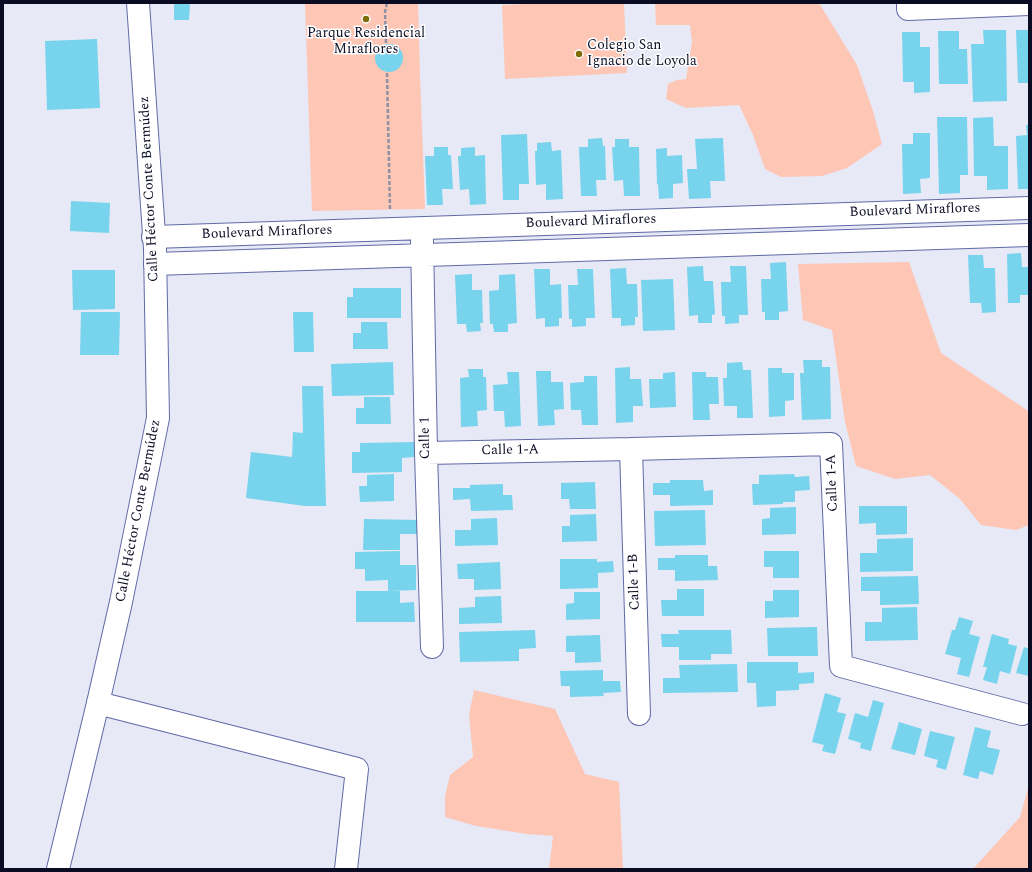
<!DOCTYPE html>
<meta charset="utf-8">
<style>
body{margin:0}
#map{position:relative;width:1032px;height:872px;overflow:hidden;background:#e7e9f7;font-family:Spectral,serif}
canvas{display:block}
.frame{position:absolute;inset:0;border:4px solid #0a0c23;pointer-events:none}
</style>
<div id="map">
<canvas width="1032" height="872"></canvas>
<div class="frame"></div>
</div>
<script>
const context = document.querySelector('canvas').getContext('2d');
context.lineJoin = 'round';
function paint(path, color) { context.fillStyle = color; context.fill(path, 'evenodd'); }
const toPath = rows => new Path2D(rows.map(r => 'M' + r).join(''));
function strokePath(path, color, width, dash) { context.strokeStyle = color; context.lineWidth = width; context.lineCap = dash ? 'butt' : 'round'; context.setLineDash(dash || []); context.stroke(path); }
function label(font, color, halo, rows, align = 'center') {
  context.font = font + ' Spectral,serif'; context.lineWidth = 3; context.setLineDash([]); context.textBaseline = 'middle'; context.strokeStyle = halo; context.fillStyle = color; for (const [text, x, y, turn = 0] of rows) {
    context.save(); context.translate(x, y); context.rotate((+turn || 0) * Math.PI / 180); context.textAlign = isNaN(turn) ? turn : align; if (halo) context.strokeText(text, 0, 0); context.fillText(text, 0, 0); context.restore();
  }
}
paint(toPath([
 [305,3,418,3,420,75,425,209,312,211],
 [549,3,624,3,627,73,505,79,502,5],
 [655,3,819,3,857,65,873,111,882,144,847,168,822,176,781,177,765,169,753,135,739,105,686,108,666,99,668,84,677,80,686,79,692,42,690,25,656,25],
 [909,262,941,353,1027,410,1029,413,1029,525,1016,530,981,525,960,499,930,475,895,479,856,466,845,422,832,330,803,320,798,264],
 [474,690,555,709,585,774,619,782,623,869,549,869,553,836,527,834,476,826,445,817,445,796,450,775,473,757,469,715],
 [1029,785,1029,869,973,869,1020,817]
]), '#fdc6b5');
paint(toPath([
 [174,3,190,3,189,20,174,20],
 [983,30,1006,30,1007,101,973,102,971,44,984,44],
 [1016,30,1029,30,1029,83,1018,83],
 [938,31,959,31,959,49,967,49,968,84,939,84],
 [902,32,920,32,920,47,930,47,930,92,914,93,914,82,903,82],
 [97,39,100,108,47,110,45,41],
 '375 58a14 14 0 1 1 28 0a14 14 0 1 1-28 0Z',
 [937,117,967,117,968,175,960,175,960,193,939,194],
 [993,117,994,146,1008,146,1008,189,987,190,987,176,974,176,973,118],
 [1026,125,1029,125,1029,189,1018,189,1016,136,1027,135],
 [913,133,930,133,930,178,920,179,921,193,903,194,902,144,913,144],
 [527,134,529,184,519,184,519,200,503,200,501,135],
 [602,138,603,146,605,146,606,180,596,180,597,196,581,196,579,147,588,147,588,139],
 [723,138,725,181,710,181,711,198,689,199,687,169,697,169,695,139],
 [615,139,629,139,629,147,639,147,640,196,624,196,623,180,614,181,612,147,615,147],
 [551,142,552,151,561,150,563,199,546,200,546,184,536,185,535,151,537,151,537,143],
 [434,147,448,147,448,155,451,155,453,189,442,189,443,205,427,205,425,156,434,156],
 [475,147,475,156,485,155,486,204,470,205,469,189,460,190,458,156,461,156,461,148],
 [667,148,667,156,682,155,683,183,673,184,673,198,659,199,658,184,657,184,656,149],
 [71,201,110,203,109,233,70,231],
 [1021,253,1022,267,1029,267,1029,295,1020,295,1020,303,1008,303,1007,254],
 [968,255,983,255,984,268,995,268,996,312,982,313,981,303,970,303],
 [786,262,788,311,779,312,779,320,765,320,765,312,762,312,761,279,771,279,770,263],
 [703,266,704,281,713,281,715,314,712,315,712,323,698,323,698,315,689,316,687,267],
 [730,266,746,266,748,315,739,315,739,323,725,324,725,316,722,316,721,282,731,282],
 [626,268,627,284,637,284,638,317,635,317,635,325,621,326,621,318,612,318,610,269],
 [534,269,550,269,550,285,561,284,562,318,559,318,559,326,545,327,545,318,536,319],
 [577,269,593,269,595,318,586,318,586,326,572,327,572,319,569,319,568,285,578,285],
 [72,270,115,270,115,309,73,310],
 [472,274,472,290,482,290,483,323,480,323,481,331,467,332,466,324,457,324,455,275],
 [515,274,517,323,508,324,508,332,494,332,493,324,490,324,489,291,499,290,499,275],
 [673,279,675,330,643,331,641,280],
 [353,288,401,288,401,318,347,318,347,297,353,297],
 [81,312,120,312,119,355,80,355],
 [293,312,313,312,314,352,294,352],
 [361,322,387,322,388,349,353,349,353,333,361,333],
 [803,360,822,360,822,367,830,367,831,419,802,420,800,373,804,373],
 [393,362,394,395,332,396,331,364],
 [742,362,743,370,751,370,753,418,737,418,737,406,724,406,723,378,727,378,727,363],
 [630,367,630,379,641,379,643,406,633,406,633,422,616,423,615,368],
 [768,368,782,368,782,373,794,373,794,400,785,401,785,416,769,417],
 [468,369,483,369,483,377,486,377,487,410,477,411,478,426,461,427,460,378,469,377],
 [536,371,551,371,551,382,563,382,564,409,554,410,555,425,538,426],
 [507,372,519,372,521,426,505,427,504,411,494,411,493,385,508,384],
 [675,372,676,407,650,408,649,379,663,379,663,373],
 [692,372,706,372,706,377,718,377,719,404,709,404,710,420,693,420],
 [584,376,597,376,598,425,582,425,581,410,571,410,570,383,584,382],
 [302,386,323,386,326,506,305,506,246,498,251,452,292,457,293,432,303,433],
 [364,397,390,397,391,424,356,424,356,408,364,408],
 [414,442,414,457,402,458,402,472,352,473,352,452,360,452,360,443],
 [394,474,394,501,360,502,359,486,367,486,367,475],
 [794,474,795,477,809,476,810,490,795,491,795,502,783,502,783,504,753,505,752,484,759,484,759,475],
 [670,480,703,480,704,491,713,490,713,505,670,506,670,495,653,495,653,483,670,483],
 [595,482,596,509,570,509,569,499,561,499,561,483],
 [503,484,503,495,512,495,513,510,471,511,470,499,453,500,453,488,470,488,470,485],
 [859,506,907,506,907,534,876,535,876,523,859,524],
 [796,507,796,534,762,535,762,519,770,518,770,508],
 [705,510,706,545,655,546,654,511],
 [596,514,597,541,562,542,562,526,570,526,570,515],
 [497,518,498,545,455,546,455,530,471,530,471,519],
 [364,519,419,520,419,534,400,534,400,550,363,550],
 [913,538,913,571,860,572,860,553,877,553,877,539],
 [400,551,400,565,416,565,416,590,388,591,388,580,365,581,365,569,355,569,355,552],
 [764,551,799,551,799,578,773,578,773,567,764,567],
 [675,555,708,555,708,566,717,566,718,580,675,581,675,570,658,570,658,558,675,558],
 [560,559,597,559,597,562,613,561,614,572,598,573,598,588,560,589],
 [500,562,501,589,474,590,474,579,458,579,457,564],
 [918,576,919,604,880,605,880,591,861,591,861,577],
 [677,589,704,589,704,616,662,616,661,600,677,600],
 [773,590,799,590,799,617,765,618,765,601,773,601],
 [356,591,400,591,400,603,414,602,415,622,356,622],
 [574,592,600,592,600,619,566,620,566,604,574,603],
 [501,596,502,623,459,624,459,608,475,607,475,597],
 [917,607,918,640,865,641,865,622,882,622,882,608],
 [959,617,973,621,969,634,980,637,969,677,957,674,961,658,945,654,952,630,955,630],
 [817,627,818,656,768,656,767,628],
 [535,630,536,648,519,649,519,661,460,662,459,632],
 [678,630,731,630,732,654,711,654,711,660,679,660,679,647,662,647,661,634,679,634],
 [992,634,1009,639,1008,644,1017,646,1010,674,1000,671,997,684,983,680,987,667,983,667],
 [600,635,601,662,575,663,575,652,566,652,566,636],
 [1024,647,1029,649,1029,676,1016,673],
 [747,662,798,662,798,673,814,672,814,683,799,684,799,690,776,691,776,706,757,707,756,683,747,683],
 [737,664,738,692,663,693,663,678,680,678,679,665],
 [603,670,603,681,620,681,621,692,603,693,604,696,570,697,570,686,561,686,560,671],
 [825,693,841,698,837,712,846,714,835,754,822,751,824,745,812,742],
 [873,700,884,703,871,751,860,748,861,743,848,739,855,713,868,717],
 [899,722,922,729,915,755,891,749],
 [975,727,991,731,987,747,1000,750,993,775,980,771,978,779,963,775],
 [930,731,955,737,946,770,936,767,938,760,924,756]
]), '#78d3ec');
const minor = toPath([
 [908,3,908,9,1029,4],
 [153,237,1029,208],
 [422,241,426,453,432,647],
 [155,264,1029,235],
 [631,449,639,714],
 [426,453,631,449,831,444,841,666,1022,714],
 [98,703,357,769,346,869]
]);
const tertiary = toPath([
 [58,869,98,703,121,602,158,418,155,249,138,3]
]);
strokePath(minor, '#6169a5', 24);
strokePath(tertiary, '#6169a5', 24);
strokePath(toPath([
 [386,43,385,12,387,3],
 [387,73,390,209]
]), '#8f91a3', 2.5, [4, 2]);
strokePath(minor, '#fff', 22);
strokePath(tertiary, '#fff', 22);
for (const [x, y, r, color] of [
 [366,19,4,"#7f6c07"],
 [579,54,4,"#7f6c07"]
]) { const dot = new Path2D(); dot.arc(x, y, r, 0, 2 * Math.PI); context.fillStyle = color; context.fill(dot); strokePath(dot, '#fff', 1.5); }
label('14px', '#0a0c23', '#fff', [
 ["Parque Residencial",366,34],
 ["Miraflores",366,50],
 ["Colegio San",587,46,"left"],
 ["Ignacio de Loyola",587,62,"left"]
]);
label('14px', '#0a0c23', '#fff', [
 ["Calle Héctor Conte Bermúdez",150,189,-93],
 ["Boulevard Miraflores",915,211,-2],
 ["Boulevard Miraflores",591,222,-2],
 ["Boulevard Miraflores",267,233,-2],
 ["Calle 1",426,438,-91],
 ["Calle 1-A",510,451,-1],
 ["Calle 1-A",833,483,-92],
 ["Calle Héctor Conte Bermúdez",139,511,-79],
 ["Calle 1-B",635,582,-92]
]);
</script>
